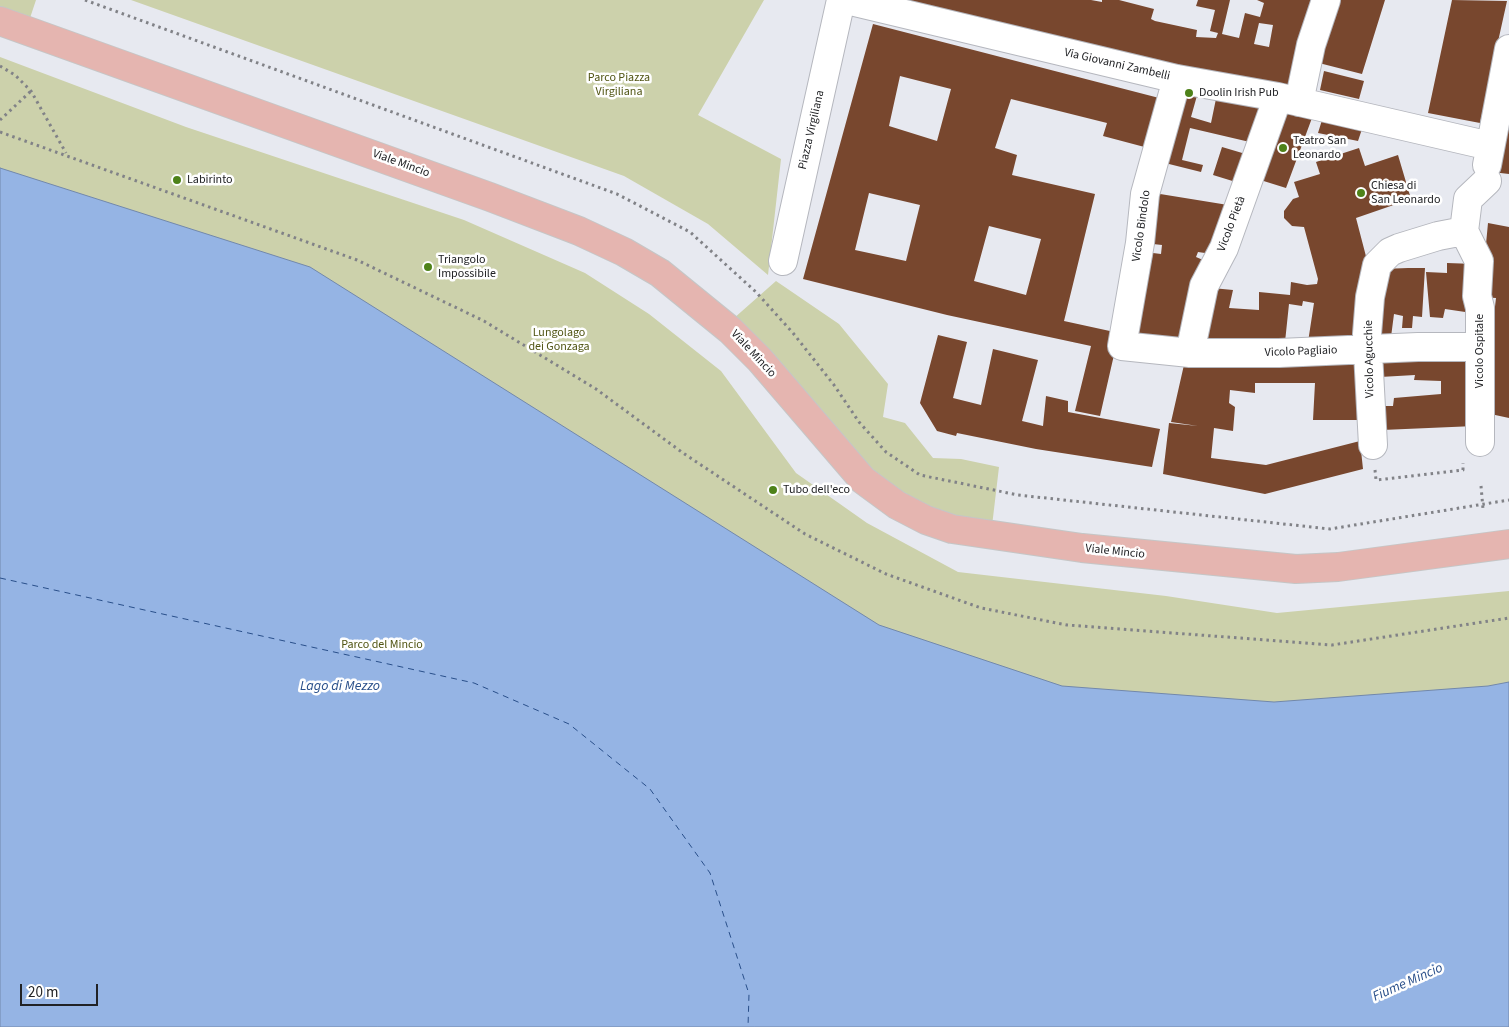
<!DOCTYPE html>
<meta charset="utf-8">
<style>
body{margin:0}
#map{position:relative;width:1509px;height:1027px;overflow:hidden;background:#e7e9f0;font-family:"Source Sans 3",sans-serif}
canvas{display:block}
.scale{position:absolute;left:20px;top:984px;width:78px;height:22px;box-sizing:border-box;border:2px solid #212225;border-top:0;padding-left:6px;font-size:15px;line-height:18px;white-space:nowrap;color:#212225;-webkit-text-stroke:4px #fff;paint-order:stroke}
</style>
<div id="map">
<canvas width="1509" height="1027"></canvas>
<div class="scale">20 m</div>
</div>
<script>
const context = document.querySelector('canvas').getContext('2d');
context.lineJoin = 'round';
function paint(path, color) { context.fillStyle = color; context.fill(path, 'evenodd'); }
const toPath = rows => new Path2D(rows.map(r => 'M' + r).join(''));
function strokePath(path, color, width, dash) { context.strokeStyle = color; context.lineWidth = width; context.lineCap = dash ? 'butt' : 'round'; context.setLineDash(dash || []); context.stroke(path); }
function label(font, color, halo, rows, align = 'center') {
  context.font = font + ' "Source Sans 3",sans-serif'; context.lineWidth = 5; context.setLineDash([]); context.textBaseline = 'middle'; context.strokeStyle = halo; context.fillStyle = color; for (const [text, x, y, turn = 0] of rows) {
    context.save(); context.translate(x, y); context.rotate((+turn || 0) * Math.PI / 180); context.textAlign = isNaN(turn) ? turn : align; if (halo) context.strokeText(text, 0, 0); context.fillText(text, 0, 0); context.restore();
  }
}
paint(toPath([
 [0,0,36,0,30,18,0,7],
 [131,0,764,0,698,115,781,159,768,275,708,224,624,176],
 [0,57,186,127,464,220,585,273,649,314,721,371,796,473,867,523,958,572,1166,596,1277,613,1509,591,1509,1027,0,1027],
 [776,281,839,324,888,384,883,417,905,423,933,458,961,459,999,467,992,526,947,515,905,497,865,465,733,319]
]), '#ccd1ab');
const water = toPath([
 [0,168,310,267,879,625,1062,686,1274,702,1488,686,1509,682,1509,1027,0,1027,0,168]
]);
paint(water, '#95b4e4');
strokePath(water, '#7288ab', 1);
strokePath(toPath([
 [0,578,474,683,569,724,650,789,710,873,749,994,748,1027]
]), '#294f8a', 1, [6, 5]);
paint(toPath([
 [893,0,1091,0,1102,2,1102,0,1119,0,1154,9,1151,19,1155,21,1197,30,1196,37,1216,38,1218,33,1210,31,1215,10,1196,6,1198,0,1230,0,1222,34,1239,38,1245,13,1260,17,1264,3,1257,0,1318,0,1296,92],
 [1259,23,1273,25,1269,47,1254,44],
 [1334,0,1385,0,1362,74,1315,62],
 [1452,0,1507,1,1480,123,1428,113],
 [873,24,1163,99,1152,149,1103,136,1107,123,1011,99,995,148,1017,155,1012,175,1095,194,1064,321,1119,333,1100,416,1075,411,1091,346,947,315,803,279],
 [900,76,951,89,937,141,889,126],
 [869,193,920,205,906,261,855,250],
 [989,226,1041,239,1026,295,974,281],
 [1324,71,1364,81,1359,99,1320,90],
 [1509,79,1509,174,1492,172],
 [1179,88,1198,92,1191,117,1211,123,1217,94,1263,106,1254,143,1190,128,1182,160,1203,165,1201,172,1161,162],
 [1280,111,1312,118,1286,188,1254,178],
 [1322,120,1362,129,1358,141,1318,133],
 [1222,147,1249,155,1239,183,1213,175],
 [1359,148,1365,166,1398,155,1411,199,1356,218,1368,264,1361,343,1308,342,1314,303,1303,301,1302,306,1289,304,1285,342,1205,343,1212,288,1233,290,1229,308,1259,310,1259,292,1290,295,1291,282,1307,285,1317,284,1318,279,1304,227,1292,226,1284,218,1284,211,1293,199,1299,197,1294,182,1320,174,1316,162],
 [1154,193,1228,205,1212,254,1198,252,1196,257,1203,260,1185,339,1137,337,1153,253,1161,254,1162,245,1144,243],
 [1488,223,1509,227,1509,418,1486,413,1487,376,1496,298,1481,297],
 [1447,263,1475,264,1472,313,1445,309,1443,318,1430,317,1426,272,1447,273],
 [1408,268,1425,268,1422,317,1413,316,1412,328,1402,328,1403,316,1394,314,1391,337,1372,336,1382,269],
 [938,335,967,342,953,398,981,405,993,349,1038,360,1022,421,1043,426,1046,396,1068,401,1068,412,1160,429,1152,467,1036,449,957,433,956,436,937,431,920,403],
 [1378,353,1472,355,1475,426,1382,430,1380,406,1393,406,1394,398,1441,394,1441,381,1414,380,1415,375,1380,377],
 [1186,356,1361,358,1363,420,1313,420,1315,383,1255,383,1255,393,1230,390,1229,403,1235,407,1233,431,1214,428,1211,458,1266,465,1360,441,1363,469,1265,494,1163,474,1169,423,1198,426,1171,422]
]), '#78472e');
const minor = toPath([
 [846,0,1177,79,1278,97,1490,146],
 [1177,79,1145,194,1140,243,1122,346,1190,353,1279,353,1418,347,1479,347],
 [1299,102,1311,45,1326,0],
 [1487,165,1509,49],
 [783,261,841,0],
 [1190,353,1204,286,1224,248,1278,97],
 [1480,442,1480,308,1477,296,1479,261,1464,231,1468,199,1487,181],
 [1373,445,1367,334,1370,297,1377,265,1390,252,1399,248,1438,236,1464,231]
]);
const primary = toPath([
 [0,21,490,197,579,231,624,252,660,273,730,330,760,360,863,480,897,505,926,520,952,529,1082,548,1296,569,1338,567,1509,544]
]);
strokePath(minor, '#b5b7be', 30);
strokePath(primary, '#c5c6c6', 30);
strokePath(toPath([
 [85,0,617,194,690,232,756,292,793,333,834,385,859,422,886,452,920,475,1018,495,1330,529,1509,500],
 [0,66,15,75,31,91,66,153],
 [0,120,31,91],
 [0,132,357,260,484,321,596,389,683,453,805,534,886,574,981,608,1067,625,1332,645,1509,618],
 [1375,470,1376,480,1463,470,1463,463],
 [1481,486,1483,509]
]), '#818287', 3, [2.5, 4]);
strokePath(minor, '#fff', 28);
strokePath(primary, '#e5b5b0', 28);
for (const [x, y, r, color] of [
 [1189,93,5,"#4e8219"],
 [1283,148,5,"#4e8219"],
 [177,180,5,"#4e8219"],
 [1361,193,5,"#4e8219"],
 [428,267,5,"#4e8219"],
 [773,490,5,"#4e8219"]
]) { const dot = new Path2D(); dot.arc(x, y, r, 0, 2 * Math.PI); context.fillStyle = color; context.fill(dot); strokePath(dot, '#fff', 2); }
label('12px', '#212225', '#fff', [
 ["Via Giovanni Zambelli",1117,65,13],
 ["Piazza Virgiliana",812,130,-77],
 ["Viale Mincio",401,164,20],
 ["Vicolo Pietà",1232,224,-69],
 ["Vicolo Bindolo",1142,226,-82],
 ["Vicolo Ospitale",1480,351,-90],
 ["Vicolo Pagliaio",1301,352,-2],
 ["Viale Mincio",753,354,47],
 ["Vicolo Agucchie",1370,359,-91],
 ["Viale Mincio",1115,552,6]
]);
label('12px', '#515514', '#fff', [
 ["Parco Piazza",619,78],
 ["Virgiliana",619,92],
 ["Lungolago",559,333],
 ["dei Gonzaga",559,347],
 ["Parco del Mincio",382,645]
]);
label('12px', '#212225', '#fff', [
 ["Doolin Irish Pub",1199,93],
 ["Teatro San",1293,141],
 ["Leonardo",1293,155],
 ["Labirinto",187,180],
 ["Chiesa di",1371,186],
 ["San Leonardo",1371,200],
 ["Triangolo",438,260],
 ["Impossibile",438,274],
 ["Tubo dell'eco",783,490]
], 'left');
label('italic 14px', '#294f8a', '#fff', [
 ["Lago di Mezzo",340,687],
 ["Fiume Mincio",1408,983,-24]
]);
</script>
